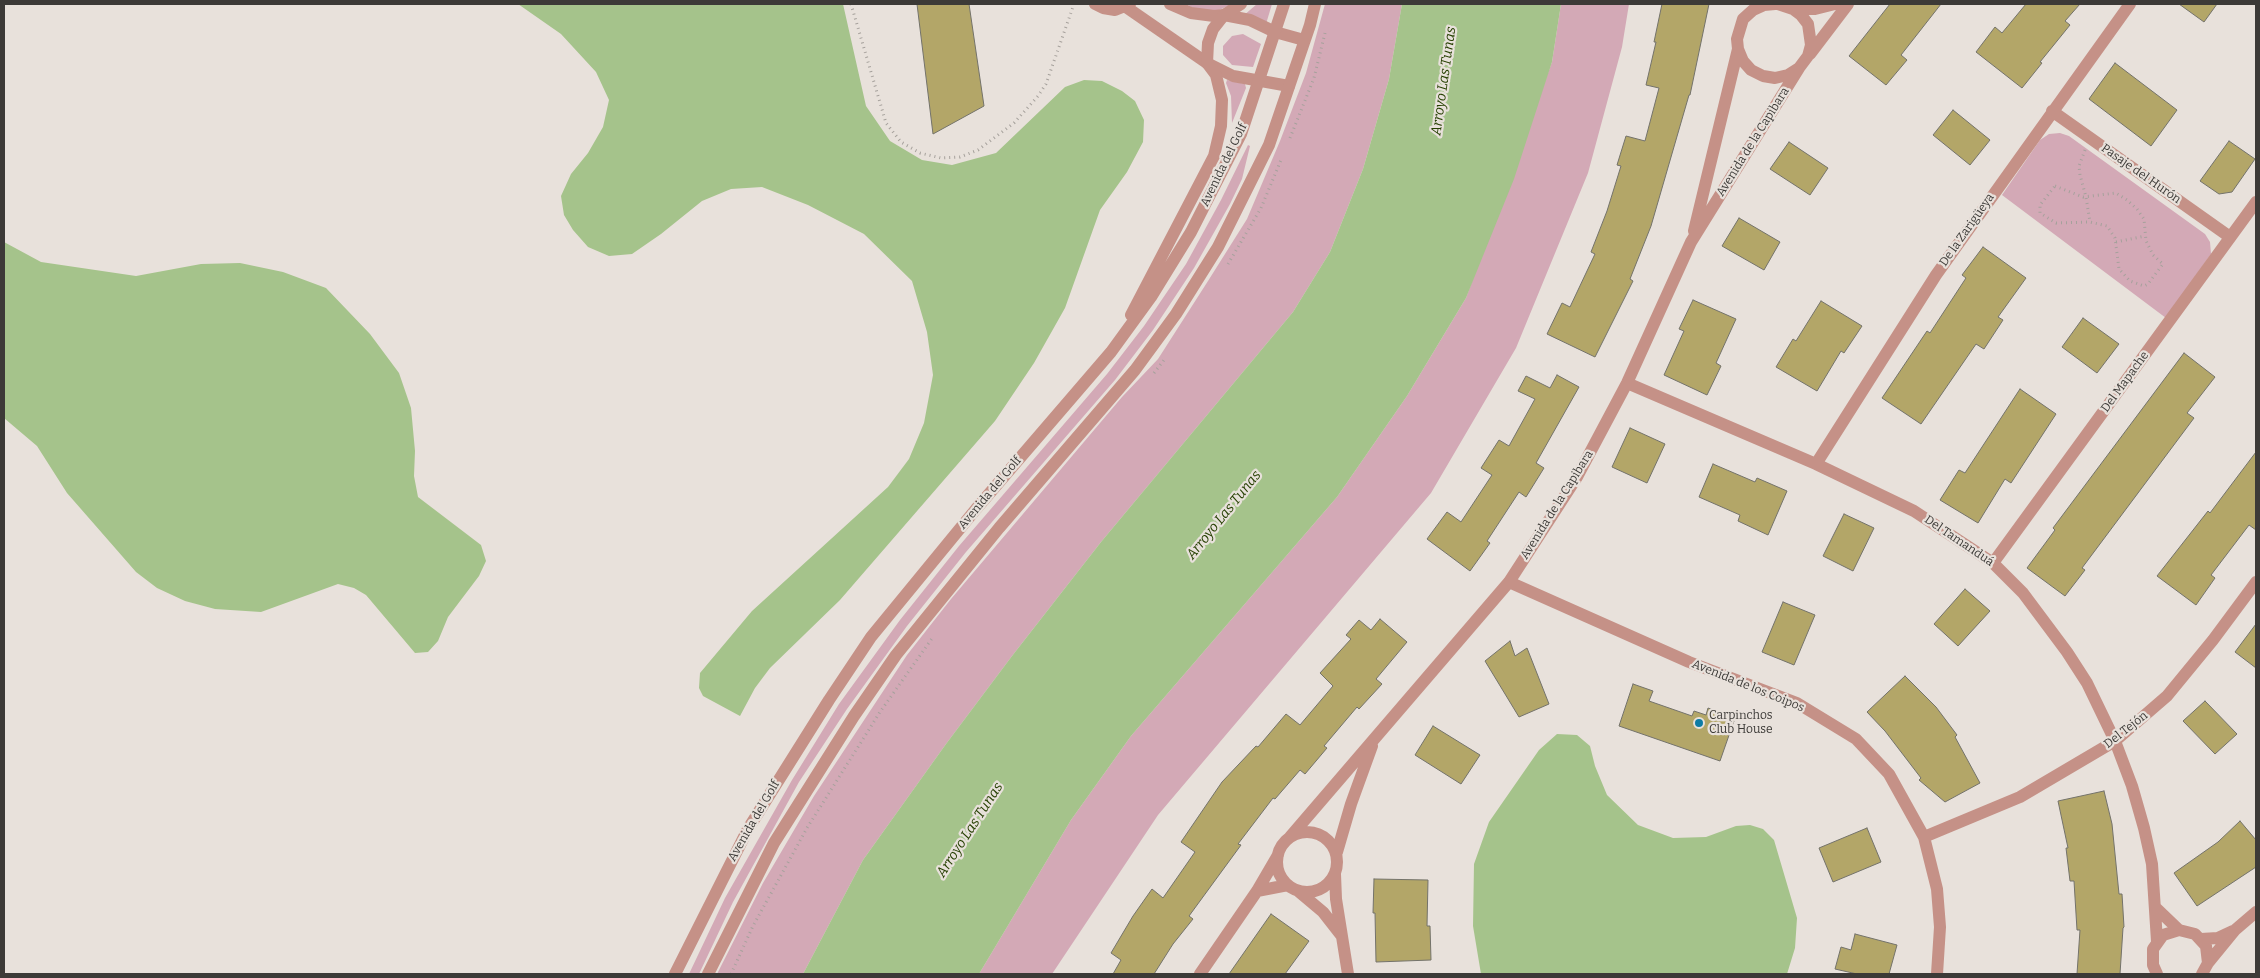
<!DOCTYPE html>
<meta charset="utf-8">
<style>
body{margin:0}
#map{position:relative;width:2260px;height:978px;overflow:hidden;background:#e8e1db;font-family:Bitter,serif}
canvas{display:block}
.frame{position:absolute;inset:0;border:5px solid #3c3a37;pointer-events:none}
</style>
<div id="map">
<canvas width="2260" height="978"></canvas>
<div class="frame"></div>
</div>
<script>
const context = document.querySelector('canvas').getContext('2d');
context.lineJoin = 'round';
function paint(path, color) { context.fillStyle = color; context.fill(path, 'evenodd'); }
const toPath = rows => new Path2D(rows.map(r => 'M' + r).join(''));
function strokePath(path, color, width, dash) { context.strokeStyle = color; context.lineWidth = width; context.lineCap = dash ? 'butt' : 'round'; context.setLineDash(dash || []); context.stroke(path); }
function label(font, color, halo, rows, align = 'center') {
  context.font = font + ' Bitter,serif'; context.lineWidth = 4.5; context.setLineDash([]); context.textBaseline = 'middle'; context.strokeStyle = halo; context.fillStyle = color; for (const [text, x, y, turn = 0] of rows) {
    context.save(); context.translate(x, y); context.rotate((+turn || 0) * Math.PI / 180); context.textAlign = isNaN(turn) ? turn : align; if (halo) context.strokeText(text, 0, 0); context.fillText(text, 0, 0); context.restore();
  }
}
paint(toPath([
 [1186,4,1232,4,1215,12,1197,10],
 [1257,4,1272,4,1266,24,1243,16],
 [1325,4,1402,4,1389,79,1363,169,1330,252,1293,312,1101,542,1012,656,946,744,863,860,803,974,717,974,763,883,814,796,907,655,951,599,1122,397,1158,359,1208,281,1247,219,1280,141,1306,73],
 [1561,4,1629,4,1622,47,1588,173,1516,348,1431,493,1158,815,1052,974,979,974,1071,820,1131,736,1337,497,1407,396,1466,298,1552,62],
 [1243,34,1261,44,1253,67,1232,65,1223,55,1223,46,1232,36],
 [1227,80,1245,84,1246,88,1232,123,1231,96,1226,83],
 [2060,133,2069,136,2205,234,2210,242,2211,254,2166,318,2002,195,2040,140,2049,134],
 [1248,145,1250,146,1242,179,1230,204,1194,268,1153,330,1115,380,966,552,907,626,847,709,799,782,733,902,699,974,689,974,725,898,792,780,839,704,900,620,959,546,1107,374,1144,326,1186,264,1221,200]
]), '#d3a9b6');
paint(toPath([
 [518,4,843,4,866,106,890,141,922,160,952,165,996,153,1065,87,1084,80,1102,81,1122,91,1135,101,1144,120,1143,142,1127,172,1100,210,1065,308,1034,363,995,421,840,600,770,668,755,688,740,716,703,696,699,688,700,673,752,611,888,487,909,459,924,423,933,375,927,332,912,281,864,234,808,205,762,187,731,189,702,201,661,234,632,254,609,256,588,247,573,230,564,215,561,196,571,174,588,153,603,127,609,100,596,72,561,34],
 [1402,4,1561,4,1552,62,1514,179,1466,298,1407,396,1337,497,1131,736,1071,820,979,974,803,974,863,860,946,744,1012,656,1101,542,1293,312,1330,252,1363,169,1389,79],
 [4,242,41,262,136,276,201,264,240,263,283,272,326,288,370,334,399,373,411,408,415,451,414,476,418,497,481,545,486,561,479,576,448,617,438,641,428,652,415,653,366,595,354,588,338,584,261,612,215,609,185,601,157,588,136,572,67,493,37,446,4,418],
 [1557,734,1577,735,1590,746,1595,766,1607,795,1638,825,1673,838,1706,837,1736,826,1750,825,1763,829,1774,840,1797,918,1795,948,1787,974,1481,974,1473,926,1474,864,1489,822,1539,750]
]), '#a5c38b');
const building = toPath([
 [917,4,969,4,984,106,933,134,917,4],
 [1662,4,1709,4,1690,95,1689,95,1651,226,1630,279,1633,281,1595,357,1547,334,1562,303,1570,307,1595,254,1591,252,1607,211,1621,166,1617,165,1626,136,1645,141,1659,88,1646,85,1656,42,1654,42,1662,4],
 [1890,4,1941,4,1901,55,1907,60,1886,85,1849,56,1890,4],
 [2026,4,2080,4,2065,21,2070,25,2040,62,2042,63,2022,88,1976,52,1995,27,2002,33,2026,4],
 [2179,4,2217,4,2204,22,2179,4],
 [2115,63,2177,110,2151,146,2089,99,2115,63],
 [1953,110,1990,140,1970,165,1933,135,1953,110],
 [2229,141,2255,159,2232,192,2219,194,2200,181,2229,141],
 [1789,142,1828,168,1810,195,1770,169,1789,142],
 [1739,218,1780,242,1764,270,1722,246,1739,218],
 [1983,247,2026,278,1998,317,2003,320,1984,349,1976,344,1921,424,1882,398,1927,331,1930,333,1966,278,1962,275,1983,247],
 [1693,300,1736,319,1716,363,1721,366,1707,395,1664,375,1684,331,1679,329,1693,300],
 [1821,301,1862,326,1844,353,1841,351,1817,391,1776,367,1793,339,1796,341,1821,301],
 [2083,318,2119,344,2097,373,2062,347,2083,318],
 [2184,353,2215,377,2187,413,2194,418,2082,568,2085,570,2065,596,2027,568,2055,530,2053,528,2184,353],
 [1557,375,1579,387,1536,463,1544,468,1526,497,1519,492,1487,541,1490,543,1470,571,1427,539,1447,512,1461,522,1492,475,1481,468,1499,440,1509,446,1535,399,1518,391,1526,376,1550,388,1557,375],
 [2020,389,2056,414,2011,483,2005,479,1978,523,1940,500,1959,470,1965,473,2020,389],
 [1630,428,1665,444,1647,483,1612,467,1630,428],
 [2256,452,2256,530,2249,525,2211,575,2215,578,2196,605,2157,576,2208,511,2210,513,2256,452],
 [1713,464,1755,482,1757,478,1787,491,1768,535,1738,521,1740,515,1699,497,1713,464],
 [1844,514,1874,528,1853,571,1823,556,1844,514],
 [1965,589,1990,611,1958,646,1934,624,1965,589],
 [1783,602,1815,615,1794,665,1762,652,1783,602],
 [1380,619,1407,642,1376,679,1382,684,1359,709,1357,707,1324,746,1327,748,1305,774,1300,770,1275,799,1273,798,1238,844,1241,845,1189,916,1193,919,1173,944,1154,974,1113,974,1121,960,1111,953,1133,916,1152,889,1163,898,1195,852,1181,842,1222,782,1256,746,1258,747,1286,714,1300,725,1333,686,1320,673,1351,639,1346,635,1359,620,1371,630,1380,619],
 [2256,624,2256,668,2235,652,2256,624],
 [1510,641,1515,656,1527,648,1549,704,1519,717,1485,661,1510,641],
 [1905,676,1936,707,1957,735,1955,737,1980,783,1945,802,1919,780,1921,778,1885,731,1867,712,1905,676],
 [1633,684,1653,691,1649,701,1692,716,1694,711,1706,715,1708,708,1735,718,1720,761,1619,726,1633,684],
 [2205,701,2237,734,2215,754,2183,721,2205,701],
 [1433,726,1480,755,1461,784,1415,755,1433,726],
 [2104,791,2112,824,2119,894,2122,894,2124,927,2123,928,2120,974,2077,974,2080,930,2077,930,2074,881,2070,881,2066,848,2068,848,2058,801,2104,791],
 [2240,821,2256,840,2256,867,2197,906,2174,873,2218,842,2240,821],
 [1867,828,1881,862,1833,882,1819,848,1867,828],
 [1374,879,1428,880,1427,926,1430,926,1431,960,1376,962,1375,913,1373,913,1374,879],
 [1271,914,1309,941,1285,974,1229,974,1271,914],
 [1855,934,1897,945,1889,974,1857,974,1835,969,1841,947,1851,950,1855,934]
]);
paint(building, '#b3a668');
strokePath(building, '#73726a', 1);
strokePath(toPath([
 [851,4,886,123,901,142,920,153,941,158,960,157,978,150,1014,123,1038,96,1046,84,1074,4],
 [1290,138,1314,78,1325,33],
 [2085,150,2079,166,2080,175,2086,197,2090,222],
 [2055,186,2083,197,2116,193,2127,200,2137,209,2144,219,2146,241,2153,255,2163,264,2148,284,2144,286,2130,281,2119,269,2115,238,2107,226,2090,222,2056,223,2040,213,2040,205,2055,186],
 [2116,242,2145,236],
 [1228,264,1261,208,1281,160],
 [1154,373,1164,360],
 [731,974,753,926,807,828,880,712,933,637]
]), '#a6a19c', 3, [1, 4]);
strokePath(toPath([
 [1095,4,1103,8,1115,10,1130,4],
 [1170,4,1191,13,1214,16,1224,15,1250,20,1275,32,1304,40],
 [1775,4,1764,5,1753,10,1743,19,1737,39,1738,49,1743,61,1751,70,1763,76,1775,78,1788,75,1799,68,1808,56,1811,45,1808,24,1801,15,1793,9,1778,4],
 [1126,7,1207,63,1233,76,1289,86],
 [1793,9,1815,9,1835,4],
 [1810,54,1848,4],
 [2052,111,2230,237],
 [1694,231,1738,49],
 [1627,383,1816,464,1914,511,1993,563,2023,593,2067,652,2087,683,2115,741,2132,786,2144,828,2152,864,2157,941],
 [1816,464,1936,275,2130,4],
 [1993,563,2256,202],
 [1509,582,1689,662,1797,703,1856,739,1889,774,1924,837,1937,889,1940,927,1937,974],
 '1277 862a30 30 0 1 1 60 0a30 30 0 1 1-60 0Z',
 [1290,837,1509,582,1577,477,1627,383,1691,242,1799,68],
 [1924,837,2020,797,2115,741,2167,696,2213,640,2256,582],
 [1337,852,1351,804,1372,746],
 [1335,874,1336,899,1348,974],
 [1257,891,1288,885],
 [1298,891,1323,912,1341,935],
 [2155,907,2179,930],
 [2201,939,2218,938,2233,931],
 [2208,963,2235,930,2256,912],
 [1200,974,1257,891,1278,855],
 [2157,974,2153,965,2153,949,2163,935,2179,930,2195,934,2206,946,2208,963,2202,974]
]), '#c59187', 12);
strokePath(toPath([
 [1131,315,1214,156,1221,126,1222,100,1216,75,1207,63,1208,43,1213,29,1224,15,1241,4],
 [675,974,748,829,829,700,871,637,976,509,1111,352,1151,297,1191,232,1241,134,1284,4],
 [708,974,774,843,854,716,896,655,999,528,1135,370,1176,314,1218,247,1269,145,1310,25,1315,4]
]), '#c59187', 12);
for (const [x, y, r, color] of [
 [1699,723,5,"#0e7ca5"]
]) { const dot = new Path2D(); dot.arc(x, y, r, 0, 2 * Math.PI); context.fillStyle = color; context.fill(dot); strokePath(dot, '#e8e1db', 2); }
label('12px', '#3c3a37', '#e8e1db', [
 ["Avenida de la Capibara",1753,142,-58],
 ["Avenida del Golf",1224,165,-64],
 ["Pasaje del Hurón",2141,174,35],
 ["De la Zarigüeya",1967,230,-55],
 ["Del Mapache",2125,382,-54],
 ["Avenida del Golf",990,493,-50],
 ["Avenida de la Capibara",1557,505,-58],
 ["Del Tamanduá",1959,541,34],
 ["Avenida de los Coipos",1748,686,22],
 ["Del Tejón",2126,730,-38],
 ["Avenida del Golf",754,821,-60]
]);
label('12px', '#3c3a37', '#e8e1db', [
 ["Carpinchos",1709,716],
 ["Club House",1709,730]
], 'left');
label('italic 14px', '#264002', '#e8e1db', [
 ["Arroyo Las Tunas",1444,81,-82],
 ["Arroyo Las Tunas",1224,515,-51],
 ["Arroyo Las Tunas",970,830,-57]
]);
</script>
